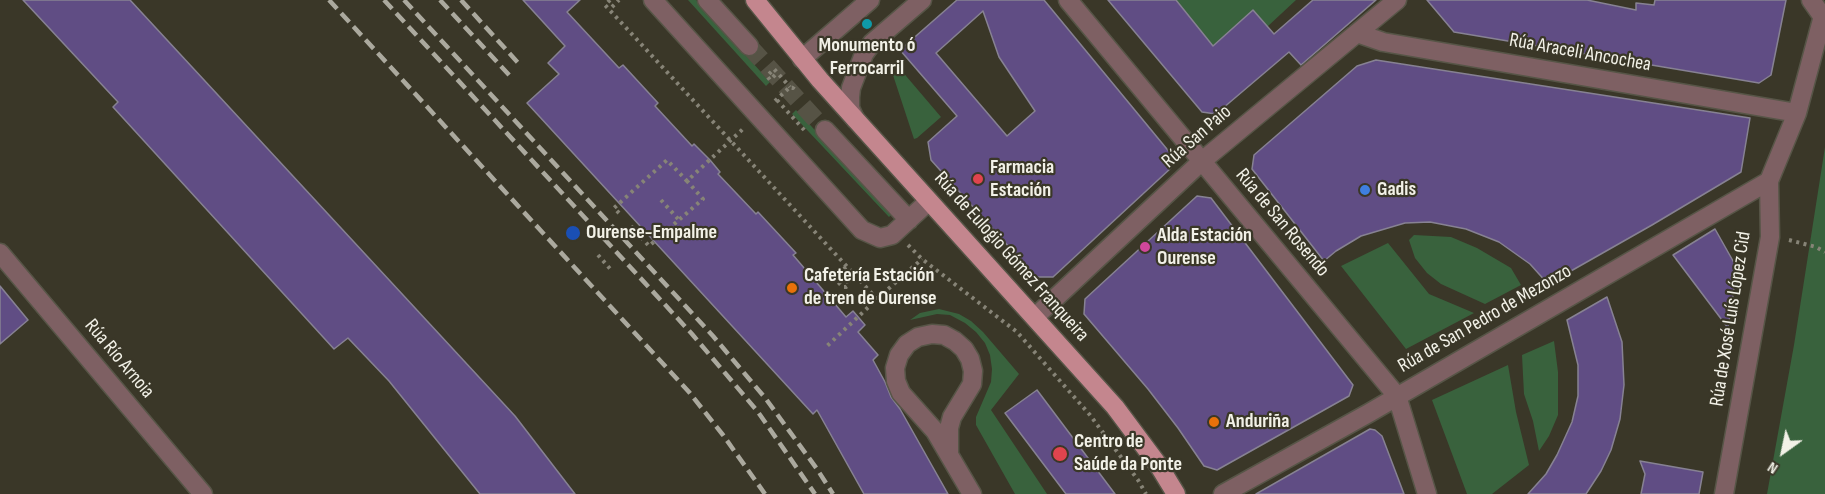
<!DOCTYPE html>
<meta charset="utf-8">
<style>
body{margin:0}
#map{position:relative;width:1825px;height:494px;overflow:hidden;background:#3a3728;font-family:"Sofia Sans Condensed",sans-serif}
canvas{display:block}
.north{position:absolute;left:1753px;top:422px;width:60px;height:60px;-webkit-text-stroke:4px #3a3728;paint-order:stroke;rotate:213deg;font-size:16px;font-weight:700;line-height:24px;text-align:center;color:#f2f1e7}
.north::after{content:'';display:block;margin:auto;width:21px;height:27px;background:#f2f1e7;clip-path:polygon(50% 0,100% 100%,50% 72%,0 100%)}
</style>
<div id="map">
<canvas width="1825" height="494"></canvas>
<div class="north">N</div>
</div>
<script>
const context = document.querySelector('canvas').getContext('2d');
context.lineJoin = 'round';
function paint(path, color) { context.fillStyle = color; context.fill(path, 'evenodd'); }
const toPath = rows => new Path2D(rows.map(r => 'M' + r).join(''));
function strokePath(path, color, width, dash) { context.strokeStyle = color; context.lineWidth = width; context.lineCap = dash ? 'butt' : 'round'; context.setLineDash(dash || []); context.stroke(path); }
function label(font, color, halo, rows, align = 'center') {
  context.font = font + ' "Sofia Sans Condensed",sans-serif'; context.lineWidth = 4.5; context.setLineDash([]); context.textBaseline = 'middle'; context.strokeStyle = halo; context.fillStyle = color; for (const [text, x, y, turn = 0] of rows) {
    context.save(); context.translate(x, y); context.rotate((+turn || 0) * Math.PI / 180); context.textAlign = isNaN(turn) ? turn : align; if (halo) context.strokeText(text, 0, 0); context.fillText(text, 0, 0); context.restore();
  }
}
paint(toPath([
 [688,0,696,0,770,82,766,86],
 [1176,0,1296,0,1267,27,1253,11,1213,46],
 [891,63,895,63,941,117,917,138,914,139,890,66],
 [796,110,893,213,889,217,792,114],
 [1825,147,1825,494,1767,494,1794,345],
 [1414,235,1451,237,1477,248,1511,268,1521,285,1485,304,1441,284,1427,273,1415,258,1409,240],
 [1388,243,1429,294,1474,313,1406,349,1341,266],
 [939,309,959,314,971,321,983,332,1019,374,991,410,1047,494,1015,494,976,425,976,417,991,382,992,369,990,355,985,343,976,332,965,323,950,315,937,314,910,320,920,313],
 [1554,341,1558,372,1558,415,1549,436,1539,451,1533,421,1524,394,1522,355],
 [1508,365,1516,412,1529,465,1492,494,1467,494,1432,400]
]), '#39623d');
const building = toPath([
 [23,0,130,0,515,416,575,494,480,494,389,381,348,338,334,349,113,107,118,102,23,0],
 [523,0,580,0,567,12,619,68,623,65,658,103,655,106,692,146,694,144,710,160,720,172,718,174,756,214,758,212,796,253,793,255,846,317,853,311,865,325,858,332,878,355,873,360,885,382,891,397,900,409,948,494,864,494,817,410,813,414,527,103,559,74,548,63,565,46,523,0],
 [957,0,1044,0,1171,154,1171,168,1053,277,1036,277,931,160,928,142,957,116,900,50,957,0],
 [983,11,999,57,1035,111,1007,136,936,53,983,11],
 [1108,0,1176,0,1213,46,1253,10,1274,34,1313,0,1376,0,1301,65,1289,52,1216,114,1202,112,1108,0],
 [1427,0,1587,0,1636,10,1636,3,1654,5,1655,0,1786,0,1771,75,1759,83,1454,32,1427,0],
 [1376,60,1750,118,1741,172,1652,225,1548,284,1530,264,1499,242,1466,229,1430,222,1405,223,1361,236,1336,251,1324,261,1252,169,1254,155,1357,66,1376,60],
 [1197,196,1211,198,1353,385,1349,396,1217,470,1204,466,1178,428,1148,389,1084,314,1085,299,1197,196],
 [1715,229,1737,268,1728,328,1673,255,1715,229],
 [0,286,28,320,0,344,0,286],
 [1607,297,1622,342,1624,385,1620,419,1611,450,1601,471,1586,494,1528,494,1546,474,1557,455,1572,422,1578,396,1578,365,1567,320,1607,297],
 [1037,390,1115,494,1066,494,1005,413,1037,390],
 [1370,429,1375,430,1382,436,1404,494,1256,494,1370,429],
 [1640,461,1703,472,1699,494,1641,494,1645,474,1640,461]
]);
paint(building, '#604d84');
strokePath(building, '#878293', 1.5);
strokePath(toPath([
 [749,46,825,130]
]), '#565345', 18, [18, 9]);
const minor = toPath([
 [653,0,862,230,880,238,892,235,929,201],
 [707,0,749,46],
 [1068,0,1397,396,1427,494],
 [1811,0,1825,20],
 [1357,33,1383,42,1797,113],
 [802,59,870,0],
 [855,119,850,108,850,97,851,88,864,54,872,43,922,0],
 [825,130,909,220],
 [0,253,203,494],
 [1035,317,1202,161,1397,0],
 [949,452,949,428,952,417,972,384,973,371,970,359,964,349,955,341,944,335,932,334,918,337,907,344,899,355,895,368,896,381,901,393,935,431,972,494],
 [1223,494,1369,413,1769,181],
 [1724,494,1770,237,1769,181,1797,113,1823,16]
]);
const major = toPath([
 [755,0,820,80,1115,407,1159,466,1176,494]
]);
strokePath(minor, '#575547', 21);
strokePath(major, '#575547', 21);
strokePath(toPath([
 [610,0,605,5,877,299,826,347],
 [612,7,619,0],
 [775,75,770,80,767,76,774,69,790,87],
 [777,100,806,132],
 [775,101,790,87,793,88,795,85],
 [661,200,679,220],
 [619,213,614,208,667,160,687,181],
 [631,226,649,246,703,199,687,181,744,128],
 [1789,240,1816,247,1825,252],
 [908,245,922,259,1017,332,1090,415,1138,480,1146,494],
 [598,255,612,271],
 [842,275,848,282,849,285,846,287,843,287,834,278,847,266],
 [877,299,922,259]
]), '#878477', 4, [3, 4.5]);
strokePath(minor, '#7e6063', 18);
strokePath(major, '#c4868e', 18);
strokePath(toPath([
 [329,0,689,392,723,435,765,494],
 [384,0,692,334,758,412,815,494],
 [404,0,713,336,766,399,817,469,833,494],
 [440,0,510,76],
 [461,0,521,66]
]), '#aba99e', 4.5, [12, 6]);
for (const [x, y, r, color] of [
 [867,24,6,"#0f9aa8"],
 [978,179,6,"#e0444e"],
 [1365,190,6,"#3f7fe0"],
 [573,233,8,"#1a4fb4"],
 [1145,247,6,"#d1479c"],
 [792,288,6,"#e8710a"],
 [1214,422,6,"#e8710a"],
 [1060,454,8,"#e0444e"]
]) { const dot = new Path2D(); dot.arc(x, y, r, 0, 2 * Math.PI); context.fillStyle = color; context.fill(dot); strokePath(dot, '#3a3728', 2); }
label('bold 20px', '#f2f1e7', '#3a3728', [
 ["Monumento ó",867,46,"center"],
 ["Ferrocarril",867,69,"center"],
 ["Farmacia",990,168],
 ["Estación",990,191],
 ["Gadis",1377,190],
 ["Ourense-Empalme",586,233],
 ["Alda Estación",1157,236],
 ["Ourense",1157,259],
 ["Cafetería Estación",804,276],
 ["de tren de Ourense",804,299],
 ["Anduriña",1226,422],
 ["Centro de",1074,442],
 ["Saúde da Ponte",1074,465]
], 'left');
label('20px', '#f2f1e7', '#3a3728', [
 ["Rúa Araceli Ancochea",1580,53,10],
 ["Rúa San Paio",1197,137,-41],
 ["Rúa de San Rosendo",1282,223,50],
 ["Rúa de Eulogio Gómez Franqueira",1011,257,48],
 ["Rúa de San Pedro de Mezonzo",1485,319,-30],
 ["Rúa de Xosé Luís López Cid",1731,319,-81],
 ["Rúa Río Arnoia",119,359,50]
]);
</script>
